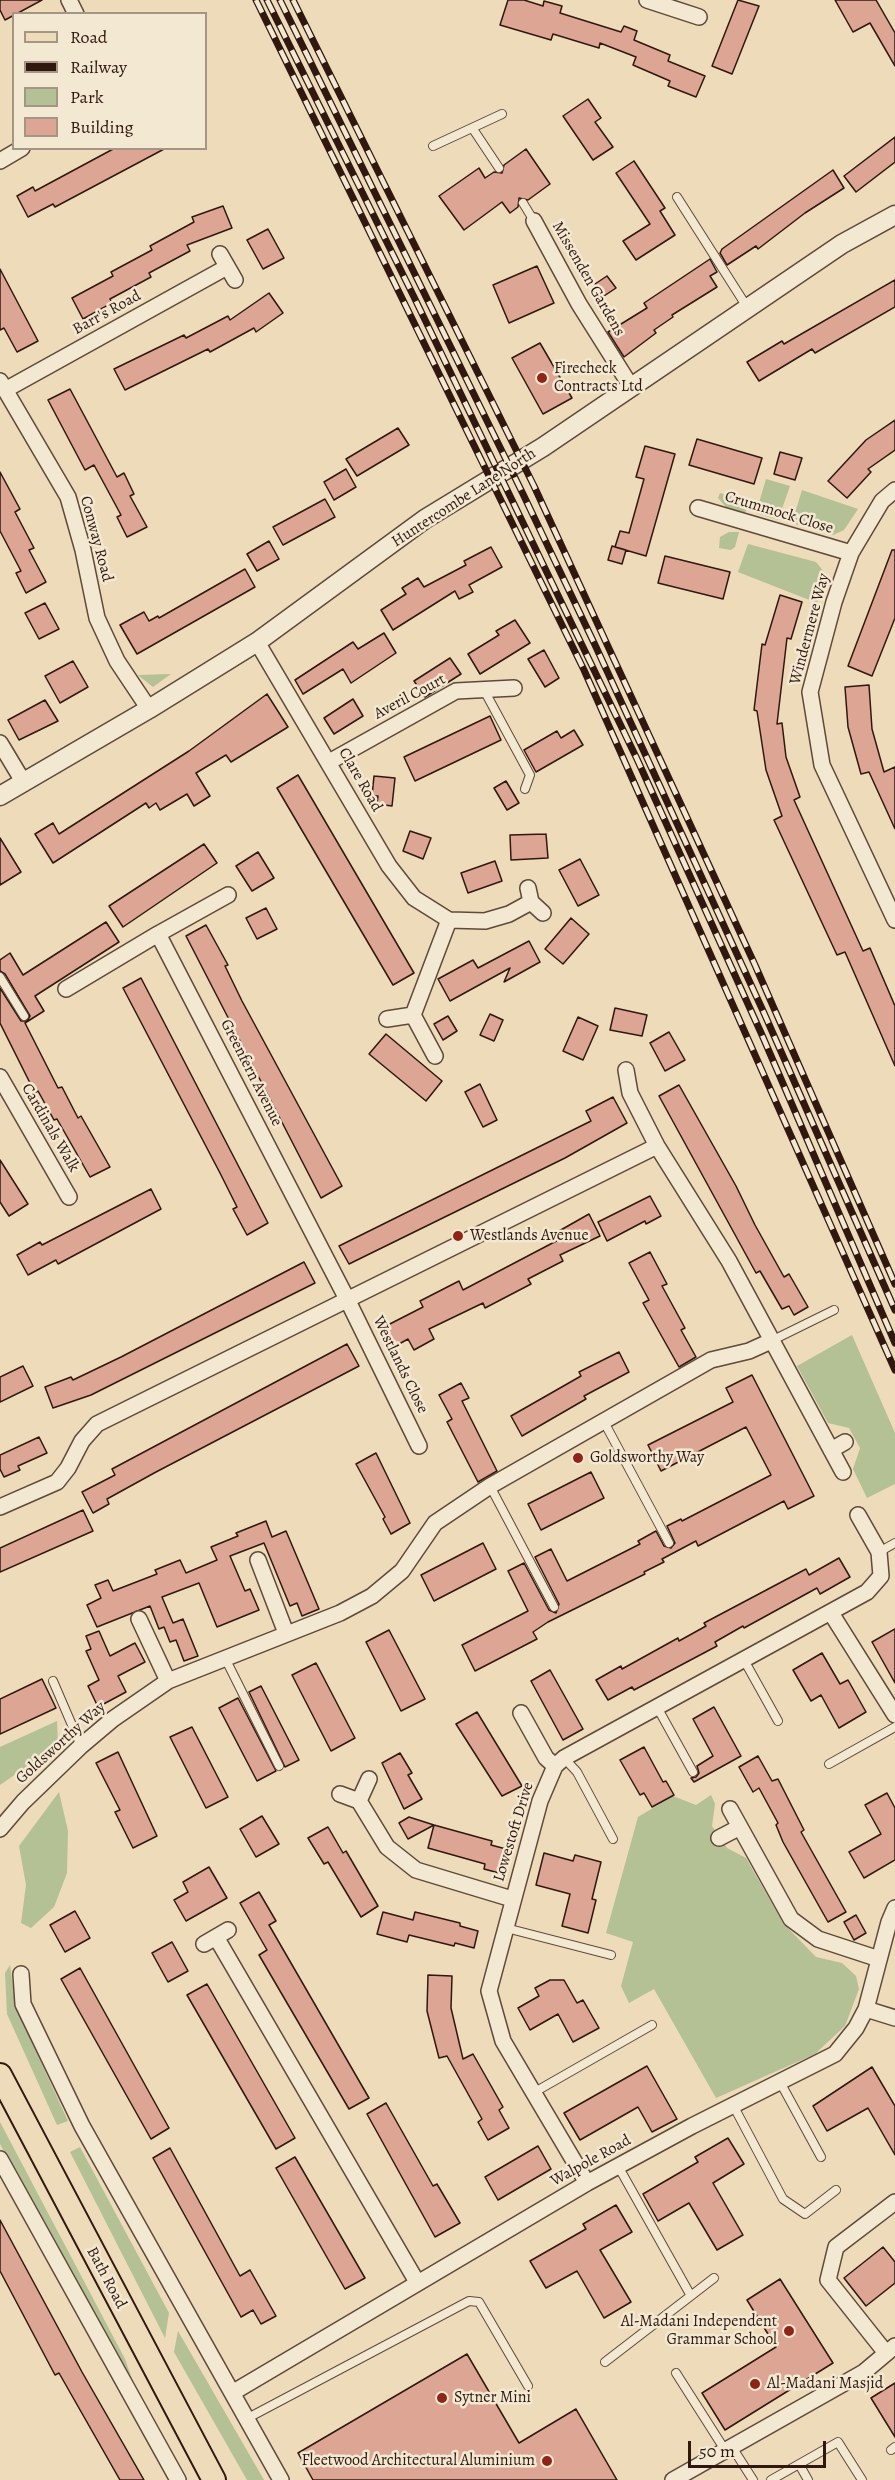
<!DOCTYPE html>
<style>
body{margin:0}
#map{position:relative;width:895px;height:2480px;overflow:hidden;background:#eddbb9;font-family:Alegreya,serif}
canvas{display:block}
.legend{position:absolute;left:12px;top:12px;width:195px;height:138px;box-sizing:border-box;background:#f3e8d2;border:2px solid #a59584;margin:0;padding:8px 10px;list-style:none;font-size:18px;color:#301810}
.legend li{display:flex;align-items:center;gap:12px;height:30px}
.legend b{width:30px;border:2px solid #a59584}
.scale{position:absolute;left:688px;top:2441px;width:138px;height:27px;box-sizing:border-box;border:3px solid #301810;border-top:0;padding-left:8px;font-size:18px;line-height:21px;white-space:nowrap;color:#301810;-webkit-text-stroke:4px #f3e8d2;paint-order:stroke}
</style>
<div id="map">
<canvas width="895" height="2480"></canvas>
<ul class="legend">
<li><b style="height:8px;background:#eddbb9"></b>Road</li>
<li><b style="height:8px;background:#301810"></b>Railway</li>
<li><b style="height:16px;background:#b3c194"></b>Park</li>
<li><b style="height:16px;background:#dca594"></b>Building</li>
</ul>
<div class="scale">50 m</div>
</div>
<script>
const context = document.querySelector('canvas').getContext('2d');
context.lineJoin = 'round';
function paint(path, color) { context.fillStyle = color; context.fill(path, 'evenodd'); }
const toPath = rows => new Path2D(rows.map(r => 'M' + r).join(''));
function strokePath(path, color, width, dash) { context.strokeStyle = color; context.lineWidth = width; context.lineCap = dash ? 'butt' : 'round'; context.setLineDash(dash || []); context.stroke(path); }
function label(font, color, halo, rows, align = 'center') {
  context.font = font + ' Alegreya,serif'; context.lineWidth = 5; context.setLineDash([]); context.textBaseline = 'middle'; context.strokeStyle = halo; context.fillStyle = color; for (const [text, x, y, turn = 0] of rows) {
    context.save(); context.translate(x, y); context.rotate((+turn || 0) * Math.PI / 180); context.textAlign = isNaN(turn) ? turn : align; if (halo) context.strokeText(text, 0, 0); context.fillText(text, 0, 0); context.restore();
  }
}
paint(toPath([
 [766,479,790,486,778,520,756,513],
 [802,490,858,509,844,530,833,535,792,523],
 [720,493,746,500,748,506,743,517,733,515,718,498],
 [729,532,739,532,735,547,731,550,719,548,720,537],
 [748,544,816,562,829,578,817,603,738,572],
 [171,674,153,687,138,675],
 [852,1335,895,1433,895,1484,867,1498,853,1469,860,1448,849,1428,828,1423,797,1366],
 [57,1721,58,1745,0,1785,0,1747],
 [59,1792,68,1831,67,1873,54,1907,31,1928,21,1923,26,1885,19,1846],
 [711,1795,715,1804,712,1826,727,1848,746,1858,783,1923,816,1957,842,1963,856,1976,859,1989,845,2026,815,2054,716,2098,654,1989,629,2003,621,1986,633,1942,606,1933,638,1817,673,1796,696,1805],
 [10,1965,16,2008,68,2121,57,2125,7,2014,5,1973],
 [0,2122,125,2359,137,2393,128,2384,0,2144],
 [80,2147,169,2313,165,2338,70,2152],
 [178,2331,264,2480,247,2480,174,2352]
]), '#b3c194');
const building = toPath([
 [0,0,42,0,5,20,0,10,0,0],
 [508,0,524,0,543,6,544,1,562,6,560,13,621,32,624,26,637,31,634,40,670,55,668,61,705,76,696,97,668,86,670,81,633,65,636,57,600,43,599,48,553,34,551,40,500,25,508,0],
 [738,0,759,6,732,74,712,66,738,0],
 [835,0,876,0,895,33,895,66,870,23,853,32,835,0],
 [588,99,601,118,595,122,613,147,593,160,563,116,588,99],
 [895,137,895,162,856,192,844,176,895,137],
 [115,148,166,148,55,207,53,204,28,217,17,196,33,187,35,191,115,148],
 [526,149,550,184,528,200,519,198,518,207,510,213,502,202,464,230,439,196,479,168,485,178,494,172,502,173,504,165,526,149],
 [634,161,665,208,660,211,675,235,636,260,623,241,650,224,616,173,634,161],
 [833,170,844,188,805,213,758,249,756,246,727,265,720,253,722,249,833,170],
 [223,206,232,228,187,245,190,251,149,273,151,277,110,299,112,303,83,319,72,298,113,276,111,272,152,250,150,246,194,222,192,217,223,206],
 [268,229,284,258,263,269,247,240,268,229],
 [710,259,717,272,710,276,717,287,672,315,673,317,654,330,656,333,624,357,608,332,647,308,644,303,710,259],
 [537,266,554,303,509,323,493,285,537,266],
 [0,269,38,341,17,352,4,328,0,330,0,269],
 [607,276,616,288,604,296,595,284,607,276],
 [895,280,895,307,815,353,812,349,759,381,747,362,782,341,784,344,895,280],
 [269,293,283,313,256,332,254,328,210,352,208,349,125,390,114,369,184,335,186,338,228,316,230,320,269,293],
 [540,343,572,398,543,414,512,358,540,343],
 [70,389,117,477,124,473,134,494,130,496,147,527,127,537,117,517,121,515,94,465,85,470,48,400,70,389],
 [895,420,895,450,868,469,871,472,847,498,828,481,866,440,895,420],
 [398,428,409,445,357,476,346,459,398,428],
 [697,439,762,458,754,484,689,465,697,439],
 [645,446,675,454,646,556,615,547,620,531,629,533,644,479,636,477,645,446],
 [780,452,802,458,795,480,774,474,780,452],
 [346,469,356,487,334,500,324,482,346,469],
 [0,472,20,509,15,512,34,548,29,550,46,582,26,593,16,573,21,571,0,531,0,472],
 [325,499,335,517,283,545,273,527,325,499],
 [269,541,279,559,257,571,247,554,269,541],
 [612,546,626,550,622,564,608,560,612,546],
 [491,547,502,567,469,585,473,592,459,599,455,591,393,630,381,610,406,594,402,588,418,578,424,587,466,565,464,561,491,547],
 [892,550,895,550,895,618,872,676,848,666,892,550],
 [665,556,730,572,723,599,658,583,665,556],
 [245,569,255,587,137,654,120,625,144,612,149,621,158,616,159,618,245,569],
 [780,595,802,602,791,639,787,638,777,724,782,723,786,757,800,797,794,800,863,951,870,948,895,1006,895,1066,845,952,837,955,774,820,782,816,766,770,757,711,754,710,762,644,765,645,780,595],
 [45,603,59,629,39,639,25,613,45,603],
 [515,620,530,643,480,674,468,654,499,635,496,631,515,620],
 [384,633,396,653,351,683,343,669,303,694,295,680,353,642,358,649,384,633],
 [544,650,559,678,545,687,528,659,544,650],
 [450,658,461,674,425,697,414,681,450,658],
 [73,661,88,687,60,703,45,676,73,661],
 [869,685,872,729,884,772,895,767,895,829,869,772,861,774,848,727,845,687,869,685],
 [267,694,288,727,231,762,226,755,196,773,210,796,194,806,187,794,160,810,156,803,149,808,146,803,53,863,35,834,53,823,59,834,189,751,267,694],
 [353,699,363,716,334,734,324,718,353,699],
 [45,700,58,721,19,740,8,720,45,700],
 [490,716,501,740,415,781,404,757,490,716],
 [574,730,583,745,536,772,524,750,557,731,561,738,574,730],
 [298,775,414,973,393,985,277,788,298,775],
 [374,776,395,778,392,806,377,804,378,796,372,796,374,776],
 [506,781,519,803,507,810,494,788,506,781],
 [410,831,431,838,423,859,403,851,410,831],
 [546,834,548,858,511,860,510,835,546,834],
 [0,838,21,872,0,885,0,838],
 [204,844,217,863,123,927,109,906,204,844],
 [258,852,274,878,252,891,236,866,258,852],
 [580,859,599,895,578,906,559,870,580,859],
 [495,861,502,881,468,893,461,873,495,861],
 [266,908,277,929,257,939,246,918,266,908],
 [571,918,589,934,563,964,545,949,571,918],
 [106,922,119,942,35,996,44,1011,25,1023,58,1088,62,1087,78,1118,81,1116,110,1167,90,1177,57,1119,54,1120,38,1091,35,1093,0,1023,0,988,21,1021,27,1021,30,1016,5,974,0,971,0,960,10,953,23,975,106,922],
 [206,925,228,965,225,966,242,1001,342,1186,321,1198,186,936,206,925],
 [529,941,540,962,504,982,510,968,450,1001,438,979,473,960,478,968,529,941],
 [141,978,268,1223,247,1235,233,1209,237,1207,220,1173,123,988,141,978],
 [615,1008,647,1015,642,1036,610,1030,615,1008],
 [490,1014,503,1020,494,1041,480,1035,490,1014],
 [448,1016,457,1031,443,1040,434,1024,448,1016],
 [578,1017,598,1026,583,1060,563,1051,578,1017],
 [669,1032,685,1060,665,1071,650,1043,669,1032],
 [386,1034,442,1081,426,1101,369,1054,386,1034],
 [480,1084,497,1120,483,1127,465,1092,480,1084],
 [679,1085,736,1186,755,1225,784,1277,789,1274,808,1307,794,1315,789,1306,782,1309,760,1271,756,1273,659,1096,679,1085],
 [613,1097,627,1123,565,1158,349,1264,339,1246,591,1121,586,1111,613,1097],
 [0,1160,28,1204,9,1216,0,1202,0,1160],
 [151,1189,161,1209,58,1264,56,1260,28,1275,17,1255,40,1242,42,1245,151,1189],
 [650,1196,661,1216,646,1224,645,1221,607,1241,598,1222,650,1196],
 [589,1214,600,1236,560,1255,563,1261,528,1279,531,1284,485,1308,483,1303,429,1329,434,1339,414,1350,408,1339,392,1348,382,1328,423,1307,420,1301,459,1281,463,1290,562,1238,559,1231,589,1214],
 [650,1252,667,1284,662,1286,685,1328,681,1330,696,1357,679,1367,643,1303,649,1300,629,1263,650,1252],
 [304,1262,315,1283,91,1395,53,1408,45,1387,71,1377,73,1380,121,1357,304,1262],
 [347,1344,359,1366,156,1472,107,1499,109,1504,93,1513,82,1492,115,1475,112,1469,347,1344],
 [619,1352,629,1372,584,1396,586,1399,522,1436,511,1416,581,1376,579,1372,619,1352],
 [23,1366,33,1386,0,1402,0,1377,23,1366],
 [752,1375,814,1496,788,1509,784,1501,698,1546,696,1541,662,1559,664,1562,644,1572,645,1574,548,1622,533,1632,537,1639,475,1671,462,1645,528,1611,508,1571,524,1563,549,1610,556,1613,559,1604,535,1557,551,1549,567,1581,640,1544,638,1541,656,1531,664,1546,671,1548,675,1543,667,1526,681,1519,682,1521,771,1475,746,1427,661,1471,648,1445,733,1402,726,1388,752,1375],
 [461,1383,469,1398,462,1401,497,1471,478,1482,447,1422,452,1419,439,1395,461,1383],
 [39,1437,47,1453,18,1466,20,1470,4,1477,0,1469,0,1455,39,1437],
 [376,1453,410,1523,391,1534,383,1519,385,1517,356,1464,376,1453],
 [591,1472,604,1498,541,1530,528,1504,591,1472],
 [83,1510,93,1531,0,1572,0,1548,83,1510],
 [266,1521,272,1537,286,1531,319,1609,302,1616,297,1603,290,1606,264,1543,230,1556,245,1591,250,1589,259,1610,217,1627,199,1583,162,1597,173,1623,183,1619,198,1656,184,1661,176,1640,170,1642,164,1627,159,1629,150,1606,97,1627,87,1605,101,1598,95,1585,108,1580,113,1591,157,1574,155,1570,180,1560,186,1573,217,1560,211,1547,238,1536,236,1533,266,1521],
 [483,1543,496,1569,434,1601,421,1575,483,1543],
 [839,1558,850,1577,820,1594,817,1588,744,1628,743,1626,715,1642,717,1646,634,1690,632,1687,608,1700,596,1680,621,1666,622,1669,678,1638,679,1641,706,1626,704,1623,806,1569,809,1575,839,1558],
 [895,1629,895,1683,872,1642,895,1629],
 [389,1630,425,1699,401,1711,366,1642,389,1630],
 [99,1631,110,1656,135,1643,145,1662,118,1676,126,1692,98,1707,88,1686,99,1680,86,1651,91,1649,86,1636,99,1631],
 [822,1653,840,1684,848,1680,866,1712,839,1728,821,1695,811,1701,793,1670,822,1653],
 [316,1663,355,1738,331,1751,292,1675,316,1663],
 [550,1670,583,1729,563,1740,531,1681,550,1670],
 [42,1679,56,1708,0,1734,0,1699,42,1679],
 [261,1686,299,1760,285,1767,249,1692,261,1686],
 [238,1698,276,1771,257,1781,219,1708,238,1698],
 [714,1707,741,1756,694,1782,691,1778,696,1777,699,1773,697,1766,713,1756,693,1719,714,1707],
 [477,1712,522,1786,502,1796,456,1724,477,1712],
 [192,1727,228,1797,206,1808,170,1737,192,1727],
 [644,1747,663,1782,666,1781,674,1795,652,1807,644,1793,640,1795,620,1760,644,1747],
 [118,1752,157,1836,133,1848,115,1812,120,1810,96,1763,118,1752],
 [400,1753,412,1773,408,1775,422,1799,404,1809,382,1763,400,1753],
 [758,1756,772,1781,778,1779,804,1830,801,1832,846,1912,828,1922,783,1842,776,1825,778,1823,759,1788,753,1792,739,1767,758,1756],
 [887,1793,895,1808,895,1860,864,1878,849,1852,881,1834,865,1805,887,1793],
 [262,1816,279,1844,256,1857,240,1829,262,1816],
 [409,1817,434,1825,408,1839,399,1823,409,1817],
 [434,1825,492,1841,491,1845,506,1849,499,1873,484,1869,485,1864,428,1848,434,1825],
 [328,1827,343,1853,346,1851,378,1906,361,1917,328,1862,324,1864,308,1838,328,1827],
 [544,1853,573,1861,575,1855,601,1862,592,1899,596,1900,588,1933,562,1926,570,1894,536,1885,544,1853],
 [209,1867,227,1898,186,1921,174,1900,188,1892,183,1882,209,1867],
 [259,1892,276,1921,269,1925,369,2098,349,2109,259,1955,267,1950,240,1903,259,1892],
 [75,1911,90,1938,65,1952,50,1925,75,1911],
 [383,1912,413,1920,415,1912,460,1923,460,1926,478,1931,474,1948,455,1943,454,1946,409,1935,407,1942,377,1934,383,1912],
 [856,1915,866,1933,854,1940,844,1922,856,1915],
 [172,1942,188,1971,168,1982,152,1953,172,1942],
 [80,1968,169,2128,151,2139,61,1979,80,1968],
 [428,1975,452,1976,451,2008,463,2059,473,2054,503,2107,499,2110,509,2128,488,2140,478,2122,482,2119,447,2056,439,2058,427,2011,428,1975],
 [550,1980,564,1980,577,2003,583,2000,599,2028,573,2042,558,2014,530,2030,518,2008,539,1996,535,1988,550,1980],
 [207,1984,295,2138,276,2149,187,1995,207,1984],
 [647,2066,677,2119,652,2132,638,2107,580,2140,564,2113,647,2066],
 [872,2067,895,2106,895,2155,868,2108,827,2131,813,2106,872,2067],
 [386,2103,433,2186,437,2184,460,2223,435,2237,367,2114,386,2103],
 [728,2138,744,2164,713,2183,743,2235,717,2250,689,2203,658,2221,643,2194,698,2162,695,2157,728,2138],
 [538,2146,551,2169,498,2200,485,2177,538,2146],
 [170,2148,240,2276,250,2270,276,2316,261,2324,253,2310,241,2317,153,2158,170,2148],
 [295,2157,365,2278,345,2289,276,2168,295,2157],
 [616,2205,632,2232,600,2250,631,2302,604,2318,577,2271,546,2288,530,2261,586,2229,583,2224,616,2205],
 [0,2220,82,2372,144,2480,120,2480,59,2373,55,2375,0,2271,0,2220],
 [883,2247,895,2262,895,2283,866,2306,844,2278,883,2247],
 [780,2279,833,2363,725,2430,702,2393,776,2347,747,2300,780,2279],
 [467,2354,519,2443,576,2409,617,2480,313,2480,298,2453,467,2354],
 [895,2383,895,2437,871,2398,895,2383]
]);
paint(building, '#dca594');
strokePath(building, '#301810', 1.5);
const service = toPath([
 [473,129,499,168],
 [433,146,502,114],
 [677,197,747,307],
 [523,203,534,221],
 [484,690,530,775,525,789],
 [0,977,24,1016],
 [771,1341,834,1310],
 [603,1420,669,1543],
 [490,1486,554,1607],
 [879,1552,895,1543],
 [225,1658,279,1766],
 [744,1660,778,1721],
 [53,1681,81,1746],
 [657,1707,693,1772],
 [564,1758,577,1772,613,1839],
 [829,1764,895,1727],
 [506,1928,611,1955],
 [780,2082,821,2157],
 [533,2093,652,2025],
 [733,2105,783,2199,805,2214,836,2190],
 [618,2166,691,2296],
 [605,2362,714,2278],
 [676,2373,725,2450],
 [246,2419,469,2301,479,2302,528,2386],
 [732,2447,753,2480],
 [891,2450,895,2447],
 [799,2464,808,2480],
 [771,2480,838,2442,862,2480]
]);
const minor = toPath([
 [69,0,76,14],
 [647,0,699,17],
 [0,161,22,148],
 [534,221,579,304,630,385],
 [220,254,235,280],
 [0,381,68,497,83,550,97,618,117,661,149,709],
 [5,390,227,267],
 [895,490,882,501,851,553,834,602,810,692,822,765,895,920],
 [698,508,851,553],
 [257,642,389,866,414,898,449,920,485,921,509,914,531,902],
 [0,743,24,783],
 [329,762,456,691,514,688],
 [528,888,531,902,543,913],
 [228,895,158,934,348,1301,419,1446],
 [66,989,158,934],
 [413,1015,449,920],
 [387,1019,413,1015,435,1056],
 [626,1070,630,1093,657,1146,729,1261,843,1472],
 [0,1077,69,1197],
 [831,1450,845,1442],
 [0,1507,57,1482,68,1468,82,1441,97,1424,657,1146],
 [258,1560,286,1633],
 [831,1613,895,1715],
 [139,1619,168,1681],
 [521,1713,546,1758,555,1766],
 [340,1794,359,1801,369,1779],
 [359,1801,387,1847,416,1870,512,1899],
 [730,1809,791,1919,818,1939,879,1959],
 [0,1829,23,1802,81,1746,113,1719,168,1681,340,1613,372,1596,402,1571,435,1523,490,1486,711,1360,749,1351,771,1341],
 [719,1838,740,1827],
 [216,1937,417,2282],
 [204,1944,228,1930],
 [21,1974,23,2004,82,2126,281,2480],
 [866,2009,895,2018],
 [0,2159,178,2480],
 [587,2183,503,2041,489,1991,540,1801,555,1766,564,1758,867,1592,881,1576,879,1552,858,1515],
 [886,2353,828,2280,836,2247,895,2202],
 [232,2393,587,2183,692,2126,835,2054,856,2028,866,2009,889,1922,895,1908],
 [673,2480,864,2372,895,2346]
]);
const tertiary = toPath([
 [0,796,149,709,257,642,425,519,543,447,842,244,895,215]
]);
const primary = toPath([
 [0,2075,214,2480]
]);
strokePath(service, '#5f493a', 10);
strokePath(minor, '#5f493a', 18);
strokePath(tertiary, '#5f493a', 21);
strokePath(primary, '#301810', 26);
strokePath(service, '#f3e8d2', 8);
strokePath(minor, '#f3e8d2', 15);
strokePath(tertiary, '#f3e8d2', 18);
strokePath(primary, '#eddbb9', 22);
const rail = toPath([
 [256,0,584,670,895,1370],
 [267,0,414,297,637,759,762,1035,895,1343],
 [280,0,523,494,596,647,764,1013,895,1310],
 [293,0,534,486,755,965,895,1284]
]);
strokePath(rail, '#301810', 7);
strokePath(rail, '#f3e8d2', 4.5, [14]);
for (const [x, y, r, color] of [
 [542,378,6,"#8f2418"],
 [458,1236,6,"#8f2418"],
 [578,1458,6,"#8f2418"],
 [789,2331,6,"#8f2418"],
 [755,2384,6,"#8f2418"],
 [442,2398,6,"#8f2418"],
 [547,2461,6,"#8f2418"]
]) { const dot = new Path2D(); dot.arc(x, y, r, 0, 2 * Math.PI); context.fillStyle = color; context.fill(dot); strokePath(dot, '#f3e8d2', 2); }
label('16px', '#301810', '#f3e8d2', [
 ["Missenden Gardens",588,279,60],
 ["Barr's Road",107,313,-29],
 ["Huntercombe Lane North",464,498,-33],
 ["Crummock Close",779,513,17],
 ["Conway Road",96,539,75],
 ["Windermere Way",810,629,-75],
 ["Averil Court",410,697,-28],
 ["Clare Road",360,780,60],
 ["Greenfern Avenue",251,1073,63],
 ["Cardinals Walk",50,1128,60],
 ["Westlands Close",400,1365,64],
 ["Goldsworthy Way",61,1743,-42],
 ["Lowestoft Drive",514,1832,-73],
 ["Walpole Road",591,2161,-29],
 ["Bath Road",106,2278,62]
]);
label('16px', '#301810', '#f3e8d2', [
 ["Firecheck",554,369],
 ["Contracts Ltd",554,387],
 ["Westlands Avenue",470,1236],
 ["Goldsworthy Way",590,1458],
 ["Al-Madani Independent",777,2322,"right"],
 ["Grammar School",777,2340,"right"],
 ["Al-Madani Masjid",767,2384],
 ["Sytner Mini",454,2398],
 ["Fleetwood Architectural Aluminium",535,2461,"right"]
], 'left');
</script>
